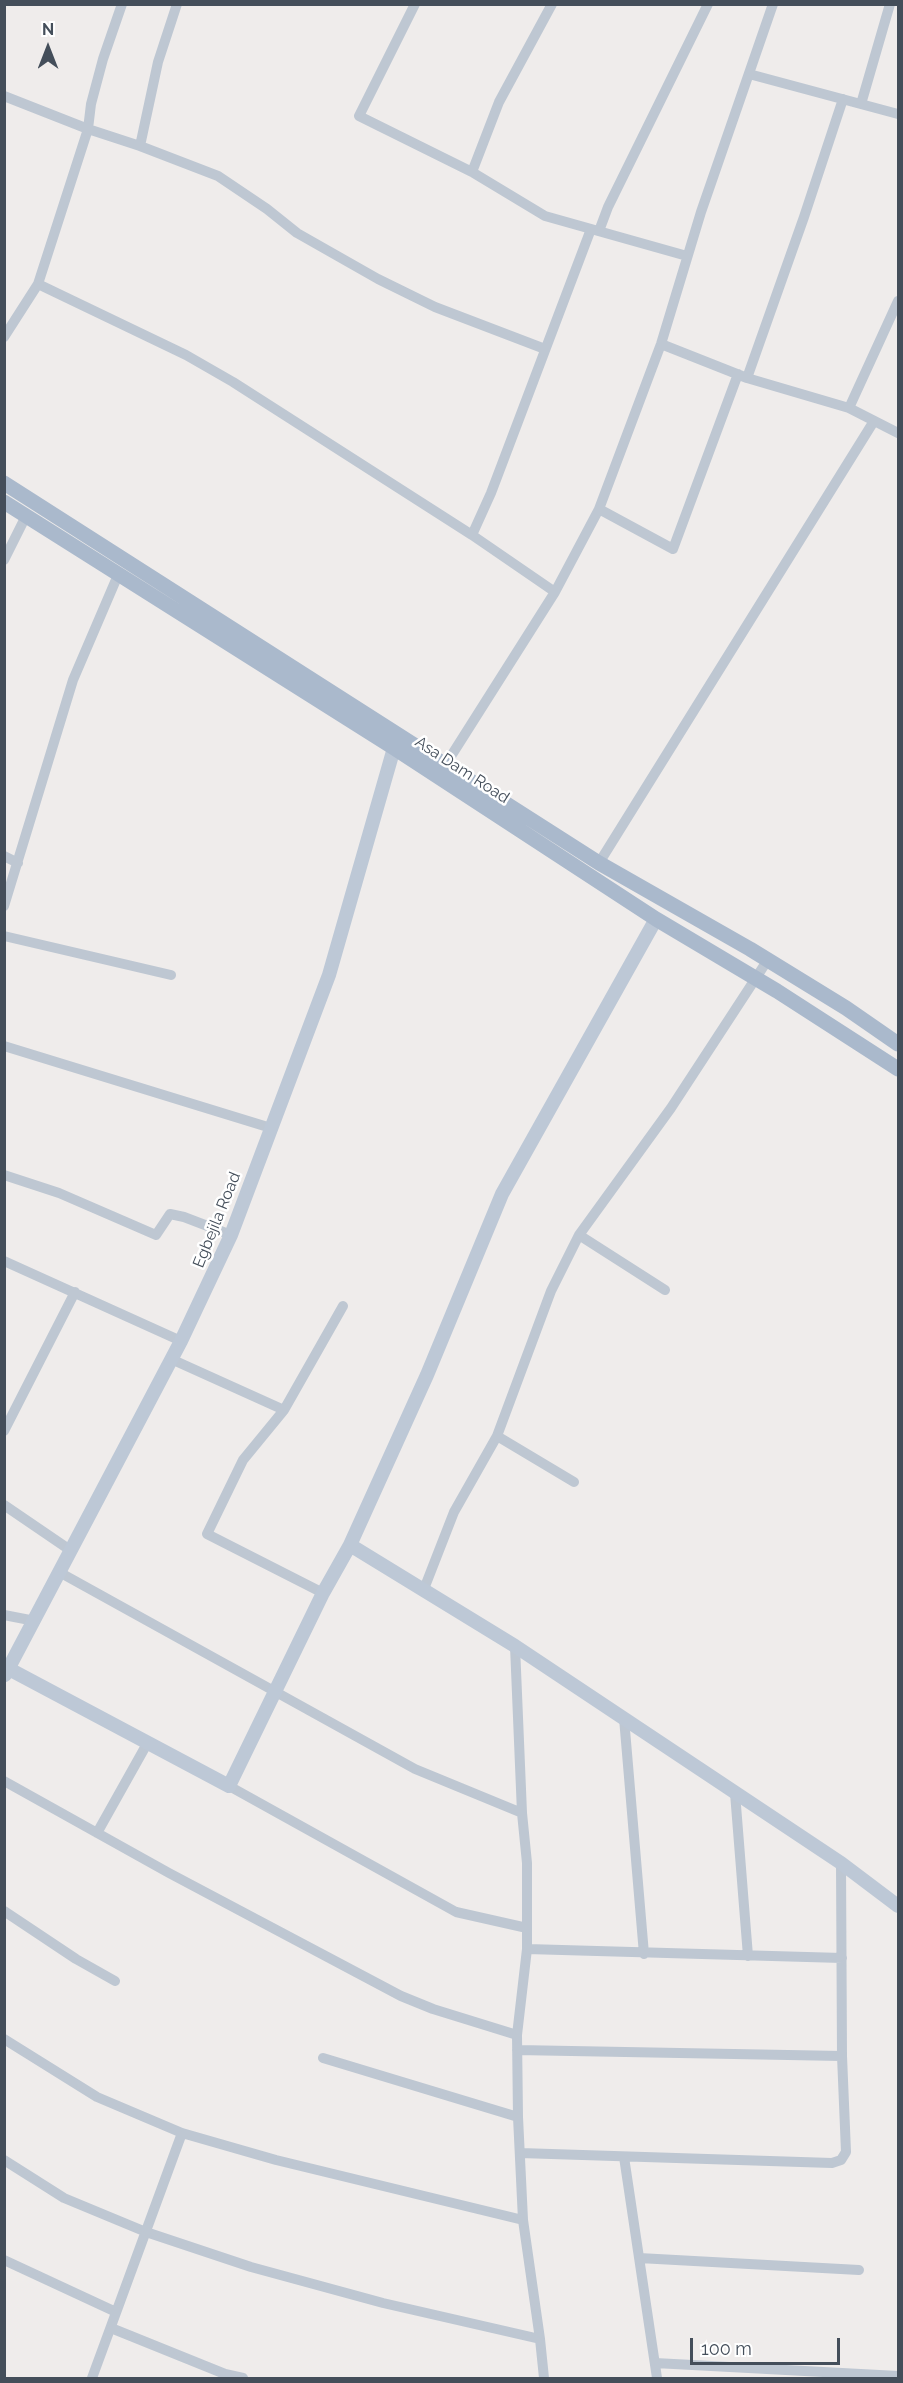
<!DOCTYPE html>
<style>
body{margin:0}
#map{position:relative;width:903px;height:2383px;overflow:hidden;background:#efeceb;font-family:Raleway,sans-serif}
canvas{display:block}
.frame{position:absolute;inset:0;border:6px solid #444e5a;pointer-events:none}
.north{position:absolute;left:18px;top:18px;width:60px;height:60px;-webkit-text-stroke:4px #fff;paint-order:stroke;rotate:0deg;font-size:16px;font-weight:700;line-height:24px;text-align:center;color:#444e5a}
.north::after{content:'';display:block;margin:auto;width:21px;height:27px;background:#444e5a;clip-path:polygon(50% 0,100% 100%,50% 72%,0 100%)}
.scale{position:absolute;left:690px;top:2338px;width:150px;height:27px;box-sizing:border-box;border:3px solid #444e5a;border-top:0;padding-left:8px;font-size:18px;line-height:21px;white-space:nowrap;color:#444e5a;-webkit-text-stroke:4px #fff;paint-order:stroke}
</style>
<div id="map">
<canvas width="903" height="2383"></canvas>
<div class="frame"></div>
<div class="north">N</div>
<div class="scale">100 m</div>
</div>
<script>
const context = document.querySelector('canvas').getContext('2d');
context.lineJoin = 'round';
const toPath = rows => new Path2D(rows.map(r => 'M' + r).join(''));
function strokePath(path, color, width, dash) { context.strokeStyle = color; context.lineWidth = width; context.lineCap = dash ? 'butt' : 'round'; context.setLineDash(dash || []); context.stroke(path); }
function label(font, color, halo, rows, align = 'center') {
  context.font = font + ' Raleway,sans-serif'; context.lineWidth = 5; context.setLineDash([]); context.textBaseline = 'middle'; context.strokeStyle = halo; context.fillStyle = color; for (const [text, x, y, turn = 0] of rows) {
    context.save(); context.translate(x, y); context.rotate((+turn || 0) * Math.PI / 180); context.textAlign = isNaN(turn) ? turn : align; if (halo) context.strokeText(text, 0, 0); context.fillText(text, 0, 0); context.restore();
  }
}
strokePath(toPath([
 [415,4,359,116,472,172,545,216,687,256],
 [749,74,898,114],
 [4,96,88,129,140,146,218,176,267,209,297,233,378,279,435,307,545,349],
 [861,104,890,4],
 [140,146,158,62,177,4],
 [472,172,499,102,552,4],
 [599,231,608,207,708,4],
 [38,284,186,355,233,382,472,535,555,592],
 [4,337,38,284,88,129,91,104,103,59,122,4],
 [661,344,747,378,849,408,898,433],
 [747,378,804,217,843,99],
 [849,408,898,301],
 [599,509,673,549,738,374],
 [472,535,491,493,591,229],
 [4,560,26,516],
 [446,764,555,592,599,509,661,344,701,212,773,4],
 [4,856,18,863],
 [599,863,874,421],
 [4,906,73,680,118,575],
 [4,936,171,975],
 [4,1046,271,1128],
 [4,1175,59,1193,156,1235,170,1214,184,1217,231,1235],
 [579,1235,665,1290],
 [4,1261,181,1341],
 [171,1359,284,1410],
 [4,1431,75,1292],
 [497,1436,574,1482],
 [4,1505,70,1550],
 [59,1572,415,1769,522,1813],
 [424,1589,454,1512,497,1436,551,1291,579,1235,671,1108,767,961],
 [323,1593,207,1534,243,1460,284,1410,343,1306],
 [4,1615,35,1621],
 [515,1646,522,1813,527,1863,527,1949,517,2035,518,2117,523,2220,540,2339,544,2378],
 [624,1718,644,1954],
 [4,1781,169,1873,401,1996,433,2009,517,2035],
 [229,1786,456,1912,527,1928],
 [735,1793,748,1956],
 [97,1833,148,1742],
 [4,1911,76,1959,115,1981],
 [527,1949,842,1958],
 [4,2039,97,2097,182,2133,276,2160,523,2220],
 [517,2050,842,2056],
 [323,2058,518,2117],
 [520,2153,832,2163,841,2160,846,2152,842,2056,841,1863],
 [624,2157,657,2378],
 [4,2160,64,2198,146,2232,251,2267,383,2303,540,2339],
 [639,2258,859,2270],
 [4,2260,116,2312],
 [111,2328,225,2374,243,2378],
 [655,2363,898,2376],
 [92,2378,182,2133]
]), '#bec7d2', 10);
strokePath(toPath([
 [350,1545,515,1646,841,1863,898,1906],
 [9,1669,229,1786,323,1593,350,1545,427,1375,502,1194,656,919],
 [5,1675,181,1341,231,1235,329,975,394,748]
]), '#bdc8d6', 14);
strokePath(toPath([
 [4,483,599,863,750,949,846,1008,898,1044],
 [4,502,394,748,656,919,777,991,898,1069]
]), '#aab9cc', 15);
label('16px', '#444e5a', '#fff', [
 ["Asa Dam Road",462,770,33],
 ["Egbejila Road",217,1220,-68]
]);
</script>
